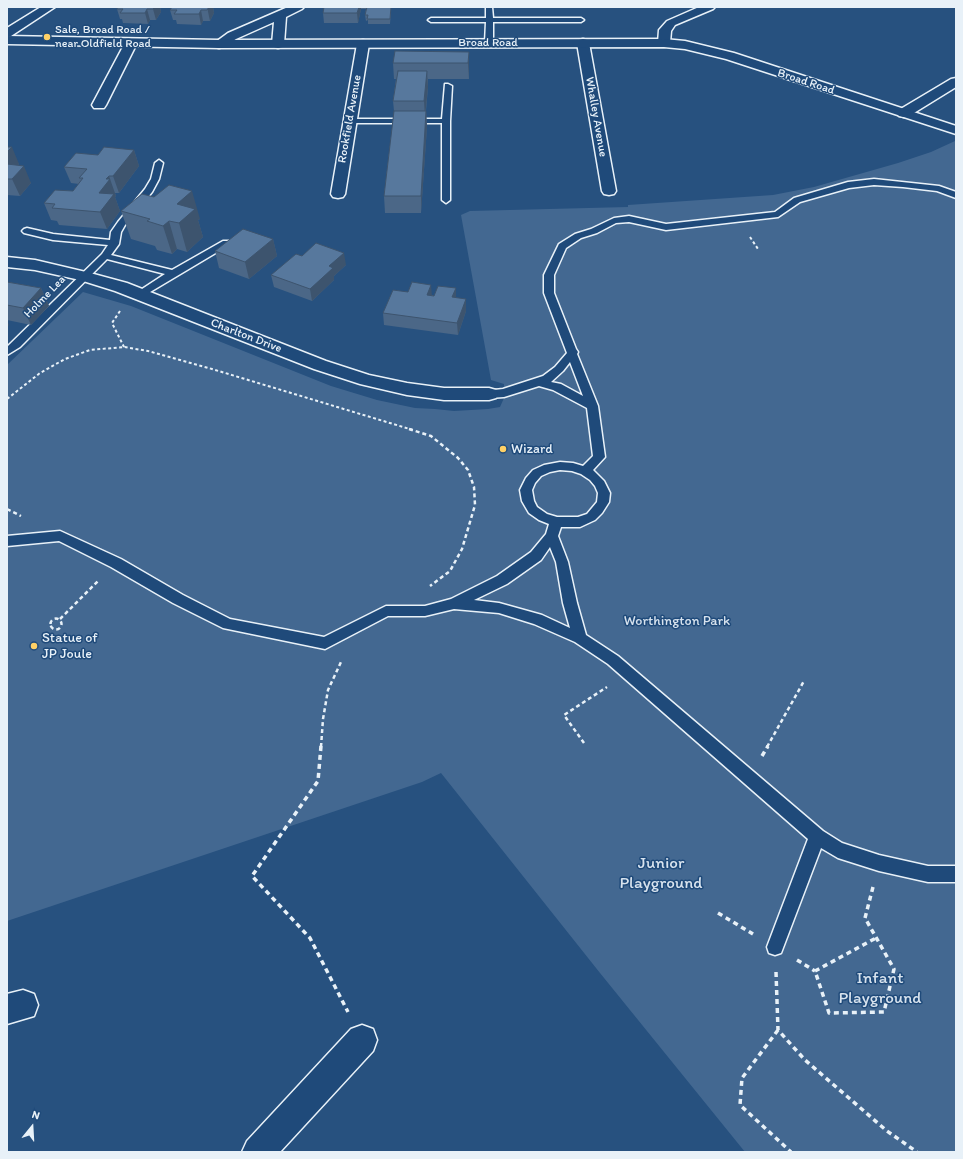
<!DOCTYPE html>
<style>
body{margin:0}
#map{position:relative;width:963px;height:1159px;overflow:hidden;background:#27517f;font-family:Itim,sans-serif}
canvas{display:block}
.frame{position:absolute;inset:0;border:8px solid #e8f1f8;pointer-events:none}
.north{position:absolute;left:12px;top:1107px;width:40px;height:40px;-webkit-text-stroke:3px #1f4a7a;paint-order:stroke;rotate:18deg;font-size:11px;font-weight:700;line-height:16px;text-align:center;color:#e8f1f8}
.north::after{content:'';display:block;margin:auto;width:14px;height:18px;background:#e8f1f8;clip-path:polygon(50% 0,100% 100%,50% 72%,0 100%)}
</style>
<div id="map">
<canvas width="963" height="1159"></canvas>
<div class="frame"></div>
<div class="north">N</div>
</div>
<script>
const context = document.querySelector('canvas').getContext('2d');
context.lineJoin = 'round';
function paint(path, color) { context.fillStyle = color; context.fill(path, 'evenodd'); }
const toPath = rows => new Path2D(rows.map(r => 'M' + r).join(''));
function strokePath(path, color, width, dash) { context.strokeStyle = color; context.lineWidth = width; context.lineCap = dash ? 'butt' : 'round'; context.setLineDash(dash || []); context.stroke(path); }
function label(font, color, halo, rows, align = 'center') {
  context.font = font + ' Itim,sans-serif'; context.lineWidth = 3; context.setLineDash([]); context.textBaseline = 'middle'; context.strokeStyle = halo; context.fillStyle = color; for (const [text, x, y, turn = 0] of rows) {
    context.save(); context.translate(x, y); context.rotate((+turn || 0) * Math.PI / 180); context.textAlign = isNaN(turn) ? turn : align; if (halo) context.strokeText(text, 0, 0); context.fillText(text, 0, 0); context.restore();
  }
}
paint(toPath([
 [955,141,956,1152,745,1152,600,973,441,773,422,782,7,921,7,365,83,292,131,306,331,386,377,400,415,408,435,409,454,411,488,409,500,407,504,398,504,384,491,380,461,215,470,211,628,207,628,205,773,195,814,187,898,163,931,152]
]), '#436891');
const lane = toPath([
 [486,7,492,7,493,18,581,18,584,20,581,22,493,22,493,43,489,45,485,43,486,22,431,22,428,20,431,18,486,18,486,7],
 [445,84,448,84,452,86,450,121,450,200,446,203,442,200,442,123,350,123,346,121,350,119,442,119,445,84],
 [159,160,163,163,159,179,152,192,125,225,121,232,119,244,111,255,172,270,223,241,229,241,231,243,229,245,140,298,135,295,136,293,165,274,107,259,20,347,7,355,7,347,102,254,108,245,53,240,24,233,22,231,24,229,27,228,53,234,110,240,111,232,118,222,145,189,151,179,155,163,159,160],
 [874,179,939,186,956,192,956,198,937,191,903,187,874,185,849,188,800,202,778,217,666,230,629,222,616,223,597,233,581,238,566,248,554,275,554,293,576,349,578,352,577,354,598,406,605,457,593,470,604,481,610,493,609,502,602,513,595,520,580,527,561,527,558,536,568,562,577,603,586,635,618,656,823,831,842,843,879,855,928,866,956,866,956,882,928,882,879,871,838,858,821,848,781,953,775,955,769,953,767,947,808,839,608,664,575,642,534,624,499,613,454,609,425,616,388,616,325,649,223,628,173,603,111,567,59,541,7,546,7,536,60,531,121,559,183,595,230,619,324,637,386,606,425,606,451,599,497,576,531,552,546,534,549,524,539,520,529,513,522,501,520,490,526,478,533,470,544,465,560,462,573,463,583,466,593,456,587,408,553,390,539,386,504,397,489,398,485,397,484,394,485,391,503,389,543,376,555,367,567,353,544,293,544,275,559,244,575,234,591,229,614,218,629,216,666,224,775,212,794,198,848,182,874,179],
 [570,362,583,396,561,384,551,382,563,371,570,362],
 [560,470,572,471,581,474,590,480,595,486,598,493,597,502,587,514,578,517,557,517,547,514,537,507,534,501,532,490,535,483,541,476,550,472,560,470],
 [550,547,556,562,563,603,570,628,542,615,499,603,474,600,507,584,541,560,550,547]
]);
const street = toPath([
 [41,7,55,7,11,36,7,37,7,28,41,7],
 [288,7,304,7,302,9,286,17,284,44,282,47,278,48,274,47,272,44,274,22,236,39,223,47,219,48,215,47,213,44,228,33,288,7],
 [699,7,715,7,713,9,675,25,671,31,670,43,668,46,660,46,658,43,659,30,667,21,699,7],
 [131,39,135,40,137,43,106,105,104,108,94,108,92,105,125,43,127,40,131,39],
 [583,39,587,40,589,43,616,191,614,194,609,195,604,194,602,191,577,43,579,40,583,39],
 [363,40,367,41,369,44,345,194,343,197,338,198,333,197,331,194,357,44,359,41,363,40],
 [956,78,956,87,909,116,904,117,899,116,897,113,899,110,951,79,956,78],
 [7,257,35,260,90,273,127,283,326,361,369,375,407,383,444,388,489,388,496,390,498,394,496,398,489,400,444,400,407,395,360,384,314,369,115,291,80,280,35,270,7,267,7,257],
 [23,990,34,994,38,1005,34,1016,7,1024,7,994,23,990],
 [362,1025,373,1029,377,1040,373,1051,280,1152,242,1152,247,1141,351,1029,362,1025]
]);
const secondary = toPath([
 [7,36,219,40,664,39,685,41,734,53,956,126,956,134,726,59,685,49,664,47,219,48,7,44,7,36]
]);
strokePath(lane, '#e8f1f8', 3);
strokePath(street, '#e8f1f8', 3);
strokePath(secondary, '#e8f1f8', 3);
strokePath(toPath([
 [750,237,758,249],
 [120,311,112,323,124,347],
 [7,399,40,373,65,359,90,350,124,347,148,351,212,369,413,430]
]), '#e8f1f8', 2, [3, 2.5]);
strokePath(toPath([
 [409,429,431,436,458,458,468,470,474,487,475,505,462,549,450,571,430,586],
 [7,509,21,516],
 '50.5 624a5.5 5.5 0 1 1 11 0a5.5 5.5 0 1 1-11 0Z',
 [60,619,99,580],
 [584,743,564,715,607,687],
 [321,747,323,719,328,690,341,662],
 [767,747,804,681]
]), '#e8f1f8', 2.5, [4, 3]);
strokePath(toPath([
 [321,746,318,781,252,876,310,938,348,1012],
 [762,756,768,746],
 [873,887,865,918,894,969,884,1012,829,1013,815,971,876,938],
 [718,913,753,934],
 [797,960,815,971],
 [776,972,778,1030,805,1060,887,1131,917,1152],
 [778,1030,742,1078,740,1105,791,1152]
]), '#e8f1f8', 3.5, [5, 4]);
paint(lane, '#1f4a7a');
paint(street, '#1f4a7a');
paint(secondary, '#1f4a7a');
paint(toPath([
 [118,7,160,7,161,12,156,20,150,20,148,24,123,23,122,19,120,19,117,9],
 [213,7,214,13,210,21,203,21,201,25,177,24,176,20,173,20,170,10],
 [324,7,391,7,391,11,390,24,368,24,368,20,366,21,365,15,366,9,361,9,358,23,324,23,323,13],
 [469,52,469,79,428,79,428,87,426,111,427,127,421,213,385,213,384,196,394,111,393,101,396,79,394,79,393,63],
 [7,147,19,164,18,165,31,183,20,196,7,195],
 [134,150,139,166,119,193,115,193,116,196,115,197,120,211,107,229,59,225,57,221,51,220,44,203,73,191,79,184,71,183,64,167,98,155],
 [154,197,200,219,198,220,203,237,187,252,177,249,172,254,157,250,155,246,131,239,121,211],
 [273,239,277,256,249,279,219,268,215,251],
 [346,265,334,276,334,280,312,301,274,287,271,275],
 [7,282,41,288,49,306,31,325,7,320],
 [456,288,456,298,466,311,458,335,384,325,383,313,432,295,434,296]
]), '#4b6787');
paint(toPath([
 [154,7,160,7,161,12,156,20,153,9],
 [207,7,213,7,214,13,210,21],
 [359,7,361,7,361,9,358,23,357,13],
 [147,9,150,20,148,24,145,13],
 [201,10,203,21,201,25,199,14],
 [469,52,469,79,468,63],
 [427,71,428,87,425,117,424,101],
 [426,111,427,127,421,213,421,196],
 [12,147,19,164,7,177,7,152],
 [134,150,139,166,119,193,113,176],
 [24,166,31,183,20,196,12,179],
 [109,176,116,196,115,197,120,211,107,229,100,212,99,193,106,179],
 [192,191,200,219,198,220,203,237,187,252,179,223,177,204],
 [169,221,177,249,172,254,163,226],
 [273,239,277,256,249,279,245,262],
 [344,253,346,265,334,276,334,280,312,301,310,289,329,266],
 [431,285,432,296,427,295],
 [41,288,49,306,31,325,23,308],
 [456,288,456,300,452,297],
 [466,299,466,311,458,335,457,323],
 [7,321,9,325,7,327]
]), '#3d546e');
const building = toPath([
 [118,7,155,7,153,9,147,9,145,13,120,13,123,9,117,9,118,7],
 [172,7,209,7,207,10,201,10,199,14,174,14,177,10,170,10,172,7],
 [324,7,359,7,357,13,323,13,324,7],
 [367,7,391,7,390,19,367,19,368,15,365,15,367,7],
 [395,51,469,52,468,63,393,63,395,51],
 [398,71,427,71,424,101,393,101,398,71],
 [394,111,426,111,421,196,384,196,394,111],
 [7,147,12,147,7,152,7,147],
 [104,147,134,150,113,176,109,176,106,179,110,179,99,193,114,194,100,212,52,208,55,204,44,203,55,190,73,191,83,178,79,178,87,169,64,167,76,153,98,155,104,147],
 [7,164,24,166,12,179,7,179,7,164],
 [169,185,192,191,177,204,195,209,179,223,169,221,163,226,147,221,150,219,121,211,142,194,154,197,169,185],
 [243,229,273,239,245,262,215,251,243,229],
 [316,243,344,253,329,266,333,268,310,289,271,275,296,254,302,256,316,243],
 [7,282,41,288,23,308,7,305,7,282],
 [412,282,431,285,427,295,434,296,438,286,456,288,452,297,466,299,457,323,383,313,393,290,408,292,412,282]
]);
paint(building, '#57789d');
strokePath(building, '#3d546e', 1);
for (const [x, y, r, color] of [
 [47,37,4,"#ffd166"],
 [503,449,4,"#ffd166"],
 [34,646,4,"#ffd166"]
]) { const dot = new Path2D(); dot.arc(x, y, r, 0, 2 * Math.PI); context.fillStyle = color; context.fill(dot); strokePath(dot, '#1f4a7a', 1.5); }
label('12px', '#e8f1f8', '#1f4a7a', [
 ["Sale, Broad Road /",55,30],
 ["near Oldfield Road",55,44]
], 'left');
label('12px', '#e8f1f8', '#1f4a7a', [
 ["Broad Road",488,43],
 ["Broad Road",806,82,18],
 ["Whalley Avenue",596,117,80],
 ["Rookfield Avenue",350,119,-80],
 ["Holme Lea",45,297,-46],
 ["Charlton Drive",246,336,21]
]);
label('14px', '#e8f1f8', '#1f4a7a', [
 ["Wizard",511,449],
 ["Statue of",42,638],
 ["JP Joule",42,654]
], 'left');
label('14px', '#d8e3ee', '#1f4a7a', [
 ["Worthington Park",677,621]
]);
label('17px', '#d8e3ee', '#1f4a7a', [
 ["Junior",661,864],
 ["Playground",661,884],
 ["Infant",880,979],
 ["Playground",880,999]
]);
</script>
